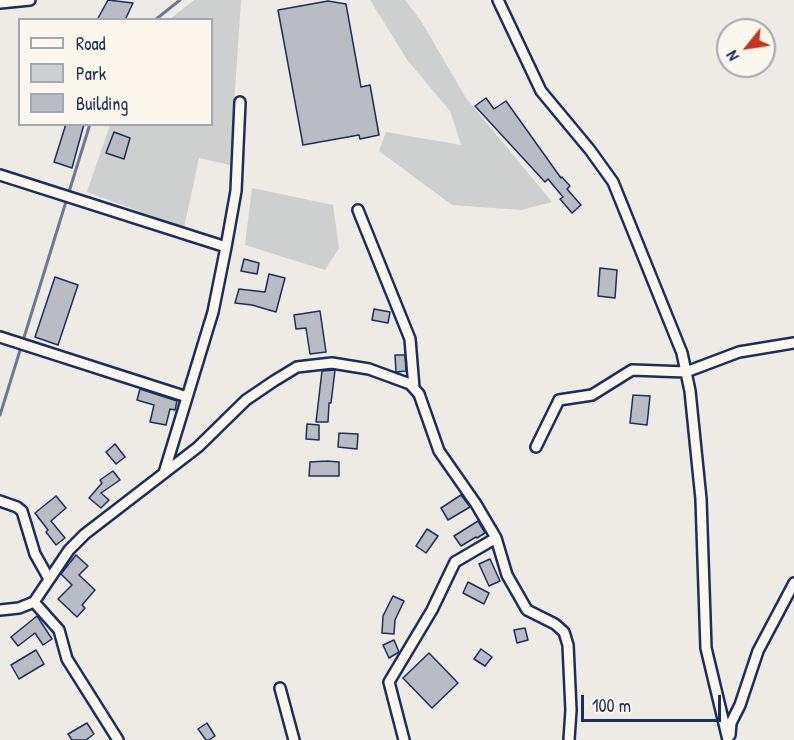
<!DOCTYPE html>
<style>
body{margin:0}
#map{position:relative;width:794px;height:740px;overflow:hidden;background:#eeebe4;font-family:"Patrick Hand",sans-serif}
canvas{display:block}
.legend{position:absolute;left:18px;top:18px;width:195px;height:108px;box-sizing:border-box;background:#fbf7ec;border:2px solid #a1a7b3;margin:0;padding:8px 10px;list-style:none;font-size:18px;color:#1b2f5e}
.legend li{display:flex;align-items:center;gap:12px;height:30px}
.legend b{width:30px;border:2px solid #a1a7b3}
.north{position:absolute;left:716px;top:18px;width:60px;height:60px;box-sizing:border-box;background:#fbf7ec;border:2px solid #a1a7b3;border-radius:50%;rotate:240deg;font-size:16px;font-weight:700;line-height:24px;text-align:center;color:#1b2f5e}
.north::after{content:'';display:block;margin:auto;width:21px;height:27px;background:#c8321e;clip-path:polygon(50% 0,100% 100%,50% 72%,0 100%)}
.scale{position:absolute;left:581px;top:695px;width:140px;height:27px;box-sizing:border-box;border:3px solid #1b2f5e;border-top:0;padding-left:8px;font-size:18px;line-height:21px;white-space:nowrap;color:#1b2f5e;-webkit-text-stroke:4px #fbf7ec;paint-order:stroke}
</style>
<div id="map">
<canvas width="794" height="740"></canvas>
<ul class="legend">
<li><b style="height:8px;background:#fbf7ec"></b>Road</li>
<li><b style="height:16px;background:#cecfcf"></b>Park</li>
<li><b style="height:16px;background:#b9bcc3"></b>Building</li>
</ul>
<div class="north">N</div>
<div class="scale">100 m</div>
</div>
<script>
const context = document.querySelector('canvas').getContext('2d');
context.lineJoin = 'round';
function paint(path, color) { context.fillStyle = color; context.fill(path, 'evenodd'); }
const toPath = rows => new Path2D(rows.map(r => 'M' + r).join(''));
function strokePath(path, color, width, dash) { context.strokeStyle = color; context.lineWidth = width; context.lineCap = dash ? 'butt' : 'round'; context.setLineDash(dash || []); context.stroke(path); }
paint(toPath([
 [194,0,241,0,230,165,199,158,184,228,87,192,110,125,212,124,212,20,170,19],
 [370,0,405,0,421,21,466,98,552,202,521,210,452,205,379,151,386,132,461,145,450,111,408,61],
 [252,188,333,205,339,248,325,270,245,245]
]), '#cecfcf');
strokePath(toPath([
 [155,20,180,0],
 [0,415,90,124]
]), '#6d7892', 3);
const building = toPath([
 [108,0,133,3,125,20,97,20,108,0],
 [328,1,346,4,361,87,370,85,379,135,360,139,359,135,303,145,278,10,328,1],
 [486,98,494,109,506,101,561,178,562,177,570,186,567,189,581,205,572,213,560,199,563,197,548,179,545,182,475,106,486,98],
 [66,124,84,124,72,168,54,162,66,124],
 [114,132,130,138,124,159,106,153,114,132],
 [244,259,259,263,257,274,241,271,244,259],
 [600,268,617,270,615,298,598,296,600,268],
 [269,274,285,278,276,312,252,305,235,303,239,289,265,292,269,274],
 [55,277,78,285,58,345,35,337,55,277],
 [374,309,390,312,388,323,372,320,374,309],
 [320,311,326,352,310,354,306,328,296,329,294,315,320,311],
 [395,355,405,355,406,371,396,372,395,355],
 [335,370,331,403,329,403,328,422,316,422,322,371,335,370],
 [140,389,177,401,175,410,170,409,166,425,150,422,154,405,137,400,140,389],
 [633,395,650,396,647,425,630,423,633,395],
 [307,424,319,425,319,440,306,439,307,424],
 [339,433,358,434,357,449,338,447,339,433],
 [115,444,125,457,116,464,106,452,115,444],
 [327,461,339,462,339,476,309,476,310,462,327,461],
 [113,471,120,480,101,493,109,500,101,508,89,498,102,483,100,480,113,471],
 [461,495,470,507,448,520,441,508,461,495],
 [56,496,66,508,51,521,65,538,56,545,46,532,48,530,35,513,56,496],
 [478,521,485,533,477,538,476,537,461,546,454,536,478,521],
 [427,529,438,536,426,553,416,546,427,529],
 [76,555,88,566,79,575,95,590,82,605,85,608,77,617,58,599,72,585,61,574,76,555],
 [490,559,500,581,489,586,479,564,490,559],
 [468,582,489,593,484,604,463,593,468,582],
 [393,596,404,601,395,620,394,634,382,633,383,616,393,596],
 [37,616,52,639,43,645,35,633,18,646,11,637,37,616],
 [525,628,528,640,517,643,514,630,525,628],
 [394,640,399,652,389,658,383,645,394,640],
 [481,649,492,657,485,666,474,659,481,649],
 [36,650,44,664,19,679,11,665,36,650],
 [429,653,458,683,432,708,403,678,429,653],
 [87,723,94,734,86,740,72,740,68,734,87,723],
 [207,723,215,736,209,740,206,740,198,729,207,723]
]);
paint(building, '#b9bcc3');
strokePath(building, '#1b2f5e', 1.5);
const minor = toPath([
 [498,0,541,91,590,150,613,182,682,353,690,391,701,499,706,648,728,740],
 [0,3,30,0],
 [0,175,226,247],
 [358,210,410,339,414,388],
 [0,337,187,397],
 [536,447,559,400,592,395,632,370,686,372,739,352,794,343],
 [164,473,213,312,226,247,236,191,240,102],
 [0,501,17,507,22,511,35,554,49,579],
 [34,602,59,630,67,659,118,740],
 [0,610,19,608,34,602,69,550,85,534,198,447,246,400,274,381,297,367,332,363,369,369,410,384,419,394,439,451,476,504,496,538,507,575,527,610,555,624,564,632,568,645,571,710,569,740],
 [280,688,294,740],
 [730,735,731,723,740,705,758,651,794,583],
 [404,740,389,682,432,610,455,562,496,538]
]);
strokePath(minor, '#1b2f5e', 14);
strokePath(minor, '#fbf7ec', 9);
</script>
